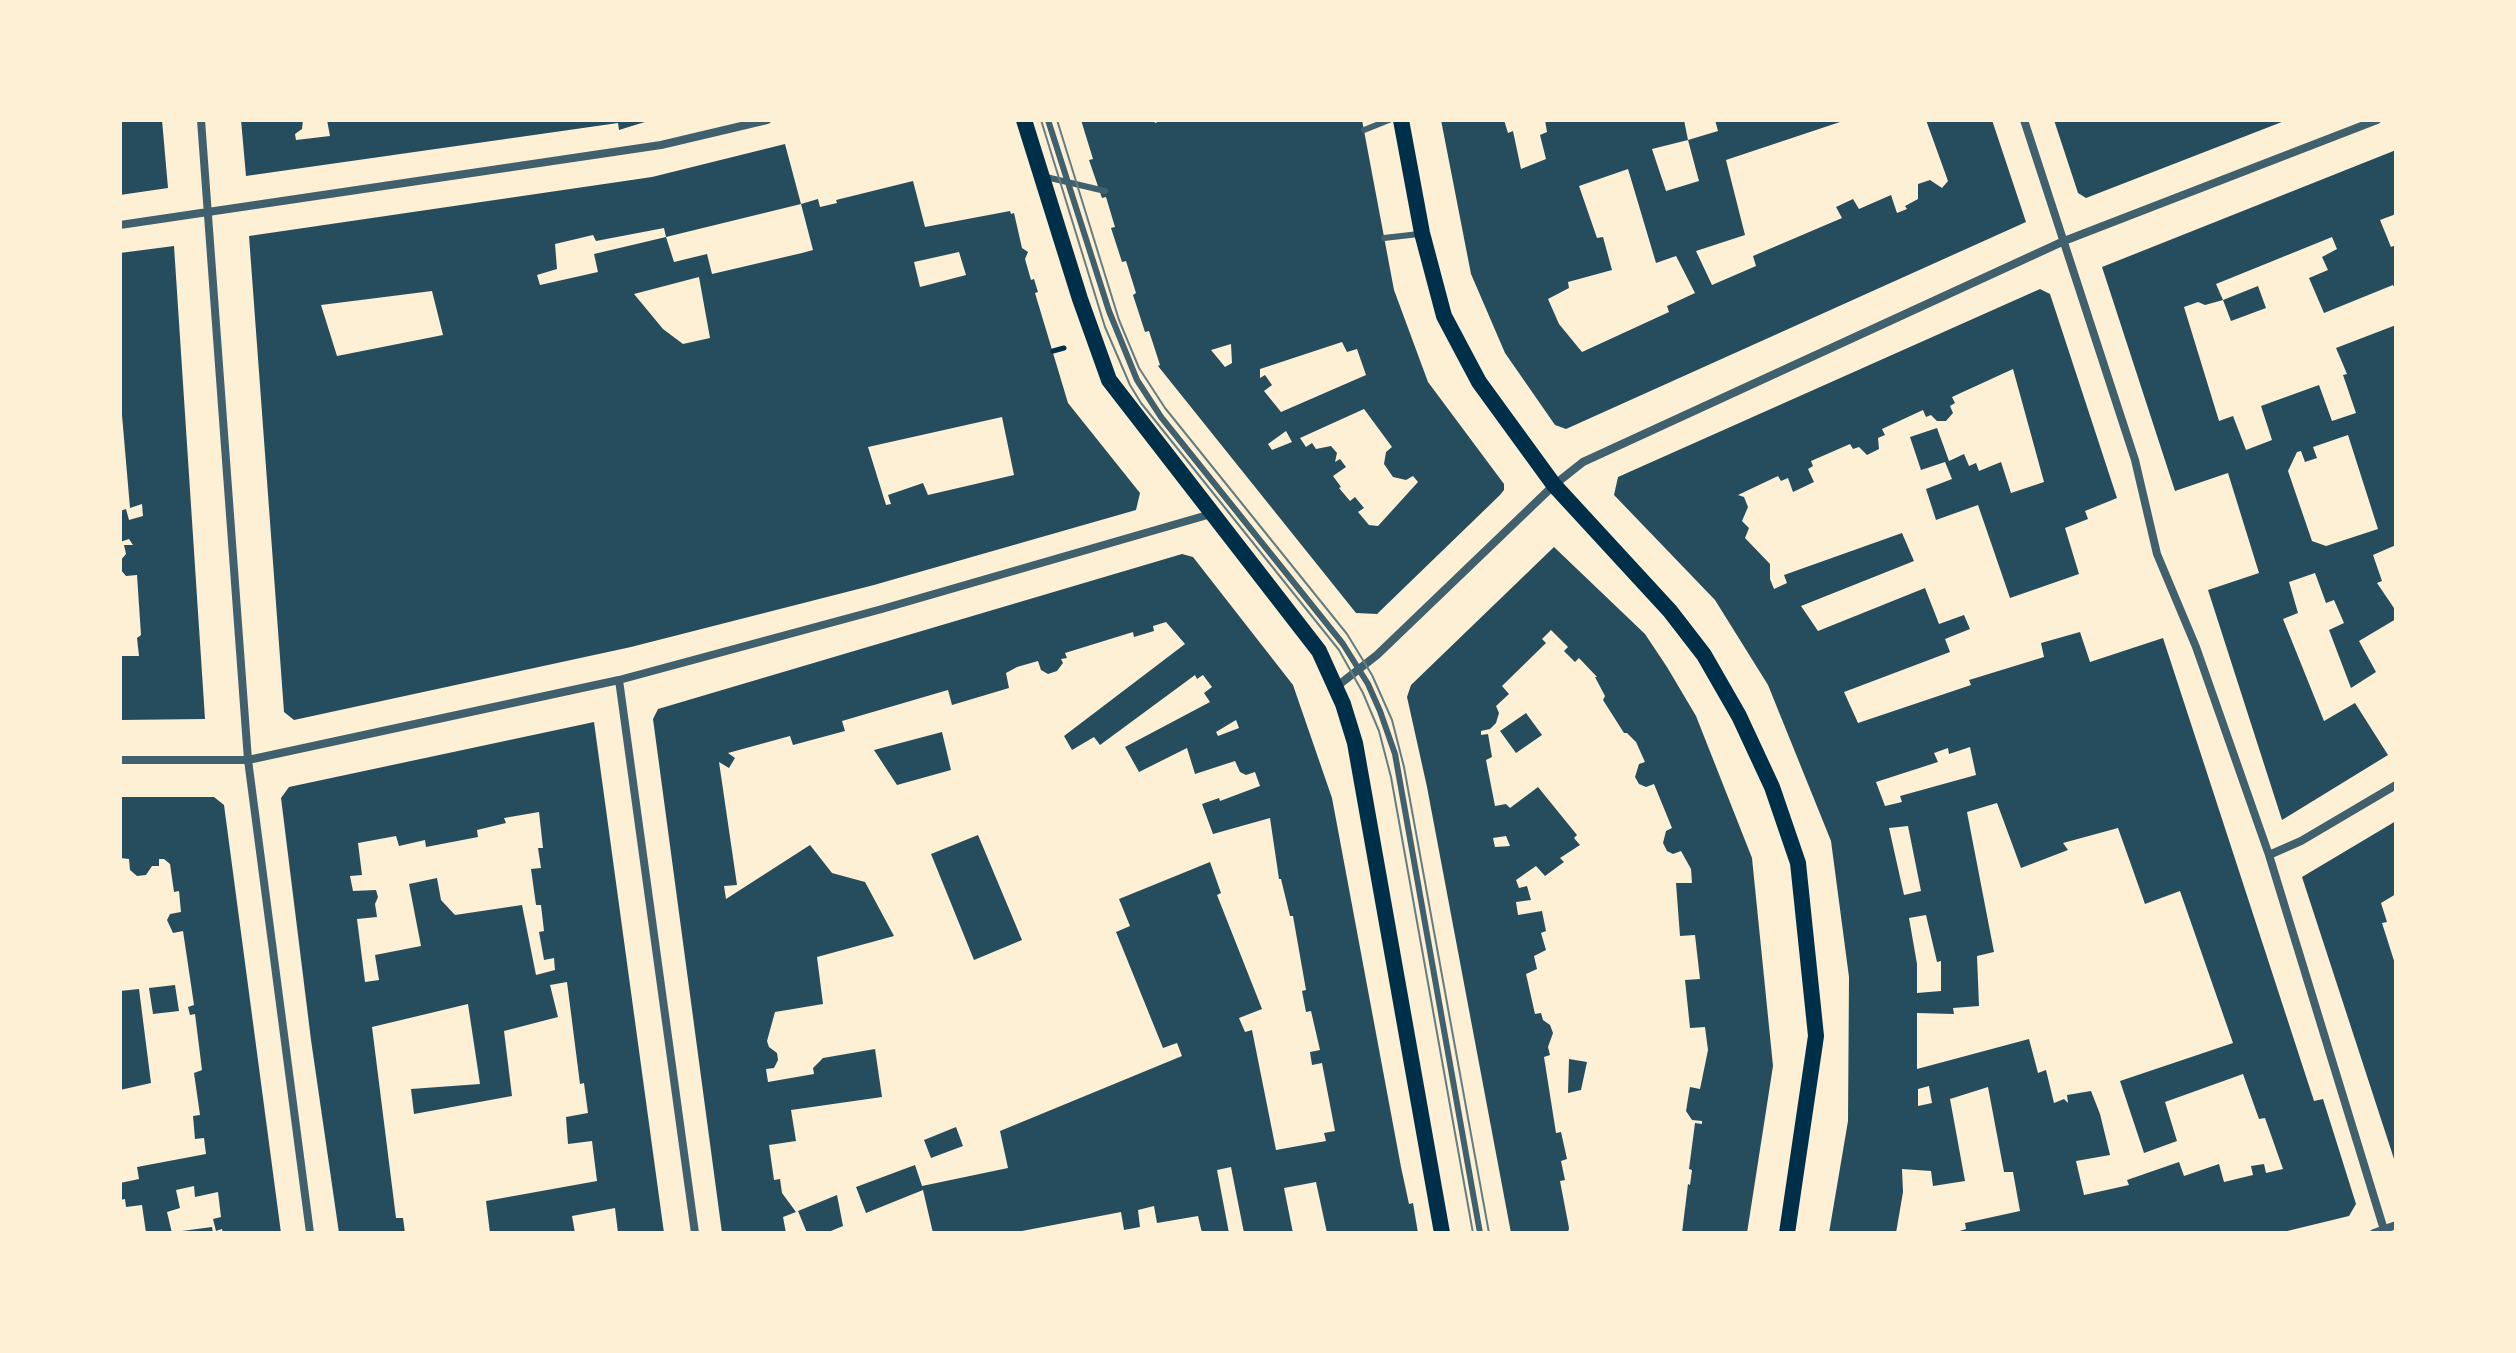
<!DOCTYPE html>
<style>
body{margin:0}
#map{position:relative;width:2516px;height:1353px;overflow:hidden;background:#fdf0d5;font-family:Ubuntu,sans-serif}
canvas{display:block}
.frame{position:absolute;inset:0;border:122px solid #fdf0d5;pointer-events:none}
</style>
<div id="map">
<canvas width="2516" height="1353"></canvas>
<div class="frame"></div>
</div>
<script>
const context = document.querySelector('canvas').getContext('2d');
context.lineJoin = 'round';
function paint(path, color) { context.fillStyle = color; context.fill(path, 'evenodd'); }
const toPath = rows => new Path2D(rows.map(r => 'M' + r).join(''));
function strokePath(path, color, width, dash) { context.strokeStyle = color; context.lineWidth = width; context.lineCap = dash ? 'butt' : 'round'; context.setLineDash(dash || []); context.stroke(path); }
paint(toPath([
 [120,120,162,120,168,188,120,195],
 [241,120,303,120,302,129,295,134,296,140,330,136,327,120,648,121,619,130,618,123,246,176],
 [1081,120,1154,120,1155,123,1163,120,1362,120,1394,290,1428,382,1504,484,1504,490,1500,495,1377,614,1356,613,1158,366,1160,365,1149,331,1145,332,1133,295,1136,293,1126,261,1122,262,1111,228,1115,227,1106,197,1102,198,1089,160,1093,159],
 [1342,342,1347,352,1357,349,1366,375,1281,412,1264,391,1272,385,1265,375,1260,378,1260,369],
 [1231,344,1232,363,1225,367,1211,350],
 [1364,409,1392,447,1386,452,1384,464,1393,477,1406,480,1413,476,1418,482,1378,526,1369,525,1358,512,1364,508,1355,497,1350,501,1339,488,1341,487,1333,476,1346,467,1340,459,1335,462,1337,453,1331,446,1316,449,1312,443,1306,447,1300,438],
 [1286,431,1292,442,1272,450,1268,444],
 [1441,120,1504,120,1508,133,1513,131,1521,169,1546,159,1540,135,1547,132,1545,120,1684,120,1688,140,1718,131,1715,120,1846,120,1726,160,1745,235,1696,251,1712,285,1756,266,1753,256,1842,218,1836,207,1853,199,1859,209,1891,195,1897,213,1907,209,1905,206,1918,199,1918,184,1930,180,1942,188,1948,181,1926,120,1992,120,2026,222,1566,429,1555,425,1505,353,1471,274],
 [1688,140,1699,181,1666,191,1652,149],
 [1628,169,1656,263,1676,256,1695,293,1667,306,1669,312,1582,352,1559,324,1548,299,1569,288,1568,282,1612,270,1603,237,1597,238,1579,186],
 [2054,120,2287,120,2086,198,2078,193],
 [785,144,801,204,666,237,664,228,596,241,593,235,555,244,557,269,537,275,540,285,598,272,594,254,666,237,674,262,707,254,712,274,802,253,813,250,801,204,818,199,820,207,837,203,836,200,913,181,925,227,1010,211,1011,214,1014,213,1022,248,1028,252,1025,259,1031,280,1034,279,1038,292,1035,293,1068,403,1140,493,1136,510,874,585,631,647,294,720,284,712,249,236,652,177],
 [959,252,966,275,920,287,914,262],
 [699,277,710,338,683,344,663,329,634,294],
 [432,291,443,335,337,356,321,305],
 [1002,417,1014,475,928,495,923,483,888,495,891,504,886,505,868,447],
 [2396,150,2396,214,2380,220,2391,247,2396,245,2396,291,2393,285,2324,313,2309,278,2328,270,2322,257,2337,249,2332,237,2216,284,2223,300,2258,286,2266,308,2231,321,2223,300,2205,305,2198,302,2184,307,2219,421,2233,416,2246,450,2272,440,2261,406,2319,385,2332,421,2356,413,2343,375,2347,374,2336,348,2396,325,2396,545,2373,555,2382,581,2377,583,2396,611,2396,619,2359,641,2376,672,2351,688,2329,630,2344,623,2334,600,2326,603,2315,573,2289,582,2298,613,2283,619,2324,721,2355,703,2388,755,2282,820,2208,590,2259,573,2228,473,2175,491,2102,267],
 [2348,435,2378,529,2326,546,2312,541,2288,471,2297,452,2301,451,2305,462,2317,458,2313,447],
 [174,246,205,719,120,720,120,656,139,656,137,638,141,635,137,575,126,576,120,569,120,561,126,554,124,545,133,545,129,539,120,542,120,511,126,509,129,520,143,516,142,504,130,508,120,392,120,253],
 [2040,289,2050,294,2117,498,2085,511,2088,519,2065,528,2079,574,2010,598,1978,505,1936,520,1926,489,1952,479,1945,462,1921,470,1910,437,1937,428,1949,461,1964,454,1969,466,1976,463,1979,471,2001,462,2011,493,2044,482,2013,369,1952,397,1955,403,1950,406,1953,413,1946,421,1937,421,1931,415,1926,417,1923,410,1882,429,1885,435,1878,438,1879,449,1867,455,1859,447,1853,449,1850,444,1811,461,1813,466,1808,469,1814,482,1793,492,1788,478,1781,481,1778,476,1738,495,1744,497,1748,507,1742,521,1749,528,1745,538,1770,564,1770,579,1774,589,1787,583,1784,575,1902,533,1914,561,1801,606,1818,631,1925,588,1939,624,1964,615,1970,629,1945,639,1950,652,1844,692,1858,723,1971,685,1969,680,2044,657,2041,643,2080,632,2090,662,2163,638,2314,1101,2323,1099,2356,1204,2349,1216,2279,1233,1953,1233,1966,1229,1965,1223,2020,1211,2013,1172,2004,1172,1988,1087,1950,1099,1965,1181,1933,1186,1931,1171,1902,1169,1903,1192,1896,1233,1829,1233,1848,1121,1849,977,1831,841,1768,685,1715,600,1614,495,1618,477],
 [1970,747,1976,775,1900,796,1902,802,1885,806,1876,782,1938,762,1934,753,1948,748,1949,754],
 [1997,803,2021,868,2068,850,2063,843,2118,828,2145,904,2180,891,2233,1043,2120,1081,2144,1153,2177,1141,2165,1102,2243,1074,2259,1119,2265,1118,2283,1169,2266,1173,2264,1164,2251,1166,2253,1175,2224,1182,2219,1164,2184,1176,2179,1162,2127,1180,2129,1185,2084,1195,2076,1161,2110,1155,2100,1114,2091,1091,2067,1095,2068,1103,2064,1099,2054,1103,2046,1070,2038,1073,2029,1039,1917,1069,1917,1013,1954,1014,1953,1008,1979,1006,1977,956,1994,952,1967,812],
 [1908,826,1921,891,1904,895,1889,828],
 [1926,915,1937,962,1941,961,1941,991,1917,993,1917,964,1909,918],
 [1929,1086,1932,1103,1918,1106,1918,1089],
 [1554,547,1645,634,1667,667,1696,716,1752,858,1773,1066,1747,1233,1682,1233,1688,1184,1690,1185,1692,1170,1689,1169,1695,1123,1702,1124,1702,1121,1692,1120,1686,1111,1690,1087,1700,1089,1708,1050,1705,1027,1690,1028,1685,980,1700,979,1695,935,1680,936,1676,883,1692,883,1691,869,1681,851,1673,854,1667,851,1663,843,1666,831,1672,828,1654,784,1646,787,1639,784,1635,777,1639,764,1645,762,1636,742,1627,733,1624,733,1603,700,1605,696,1595,677,1597,677,1579,658,1575,662,1564,651,1568,647,1551,630,1542,639,1546,643,1502,686,1509,694,1496,706,1499,713,1496,723,1490,729,1481,731,1481,735,1488,734,1492,757,1486,760,1495,806,1506,804,1510,808,1538,787,1577,835,1574,838,1580,845,1560,858,1564,862,1545,876,1536,866,1516,880,1519,888,1527,886,1531,900,1516,902,1518,915,1542,911,1546,931,1541,933,1546,950,1534,956,1537,969,1526,974,1535,1014,1541,1013,1543,1020,1550,1025,1553,1033,1548,1047,1550,1055,1544,1057,1556,1133,1561,1132,1567,1159,1561,1161,1565,1180,1560,1181,1569,1228,1568,1233,1511,1233,1427,787,1407,697,1411,685],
 [1506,836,1510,846,1495,847,1493,838],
 [1182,554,1193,557,1293,685,1332,798,1401,1167,1409,1204,1413,1203,1418,1233,1327,1233,1316,1182,1284,1188,1293,1233,1244,1233,1231,1167,1217,1170,1229,1233,1202,1233,1198,1216,1157,1223,1154,1206,1138,1210,1140,1227,1124,1230,1121,1212,1022,1231,1023,1233,933,1233,923,1190,866,1213,856,1187,915,1165,922,1186,1008,1168,1000,1131,1182,1056,1177,1043,1163,1048,1116,932,1130,926,1119,899,1210,862,1221,893,1217,895,1262,1009,1239,1018,1245,1032,1252,1030,1276,1150,1326,1141,1324,1133,1335,1131,1322,1063,1312,1065,1310,1052,1320,1050,1311,1011,1306,1012,1302,991,1306,990,1293,916,1290,916,1281,879,1279,879,1270,818,1213,834,1202,804,1219,798,1220,801,1260,786,1255,772,1246,775,1240,772,1235,761,1195,774,1187,748,1139,772,1125,747,1210,702,1204,693,1212,687,1203,675,1197,679,1195,675,1100,745,1094,737,1072,750,1064,736,1185,644,1166,622,1153,626,1154,631,1134,637,1133,632,1065,653,1067,658,1061,659,1063,663,1057,671,1048,674,1041,670,1038,661,1017,667,1006,673,1009,688,952,705,948,690,842,721,845,731,793,745,790,736,728,753,735,758,729,768,719,762,737,885,724,886,726,899,810,845,832,873,865,882,894,936,817,957,823,1004,775,1012,767,1041,769,1047,777,1053,778,1060,774,1068,766,1069,768,1082,814,1074,813,1068,823,1058,875,1049,882,1097,791,1110,796,1141,769,1145,774,1180,780,1179,782,1193,796,1212,783,1217,786,1233,722,1233,653,719,658,709],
 [1236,720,1239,728,1218,736,1216,732],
 [1526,713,1542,735,1516,753,1500,731],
 [594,722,664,1233,618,1233,615,1208,572,1216,575,1233,490,1233,486,1201,597,1181,592,1141,568,1144,566,1117,588,1113,584,1083,580,1084,567,982,550,985,558,1017,504,1031,512,1096,414,1114,411,1089,480,1084,468,1004,372,1027,396,1218,403,1218,405,1233,339,1233,311,1040,281,798,289,787],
 [539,812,543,848,538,848,541,868,531,869,536,905,541,905,544,931,539,932,544,960,554,958,555,970,536,975,522,905,455,915,441,900,437,878,409,884,421,946,375,955,379,980,365,982,357,919,377,917,375,904,378,897,376,890,353,891,350,876,362,875,358,843,396,836,399,846,425,840,426,847,478,837,477,830,506,823,504,818],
 [942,732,951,770,897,785,874,750],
 [120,797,214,797,224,805,281,1233,223,1233,222,1229,216,1231,213,1219,221,1217,218,1192,195,1197,194,1186,176,1190,180,1208,167,1212,172,1233,146,1233,142,1205,126,1207,125,1199,120,1200,120,1183,139,1179,137,1167,206,1154,204,1138,195,1139,193,1116,200,1115,194,1073,202,1070,195,1014,190,1015,188,1007,194,1005,183,931,173,933,167,920,170,914,181,912,179,891,174,892,170,864,164,859,159,859,159,866,152,866,146,875,137,876,130,870,129,859,120,858],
 [2396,821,2396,894,2381,903,2387,922,2382,923,2396,967,2395,1162,2302,877],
 [978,835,1022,940,974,960,931,854],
 [175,985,179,1011,153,1014,149,988],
 [139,989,151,1083,120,1090,120,991],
 [1569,1059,1587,1062,1581,1090,1568,1093],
 [956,1127,963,1146,931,1158,924,1140],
 [837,1195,843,1226,826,1233,807,1233,798,1211],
 [212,1227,213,1233,182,1233,182,1231]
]), '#264d5e');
strokePath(toPath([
 [1053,351,1064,348]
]), '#003049', 5);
strokePath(toPath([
 [1048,120,1109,311,1137,380,1161,417,1343,644,1368,684,1380,711,1395,754,1480,1233],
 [1364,130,1389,120],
 [1046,177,1105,191],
 [1384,238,1419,234]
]), '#3f606c', 6);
strokePath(toPath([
 [201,120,248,760,310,1233],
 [2024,120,2135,460,2157,554,2196,647,2269,855,2385,1233],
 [120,225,661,145,767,120],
 [619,680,695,1233],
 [1336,687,1377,655,1554,485,1583,462,2064,241,2377,120],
 [120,760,248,760,619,680,882,609,1211,514],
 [2269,855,2301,841,2396,785],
 [2374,1233,2396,1225]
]), '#3f606c', 8);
strokePath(toPath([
 [1024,120,1080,299,1109,380,1319,651,1343,704,1355,743,1442,1233],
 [1401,120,1422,233,1444,316,1479,382,1554,485,1670,611,1704,655,1739,716,1772,787,1798,863,1816,1036,1787,1233]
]), '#003049', 16);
strokePath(toPath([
 [1041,120,1105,327,1130,385,1141,403,1339,650,1363,693,1379,731,1391,777,1473,1233],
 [1057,120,1119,320,1139,368,1165,408,1347,634,1372,675,1392,720,1404,767,1489,1233]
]), '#657d81', 2);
</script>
